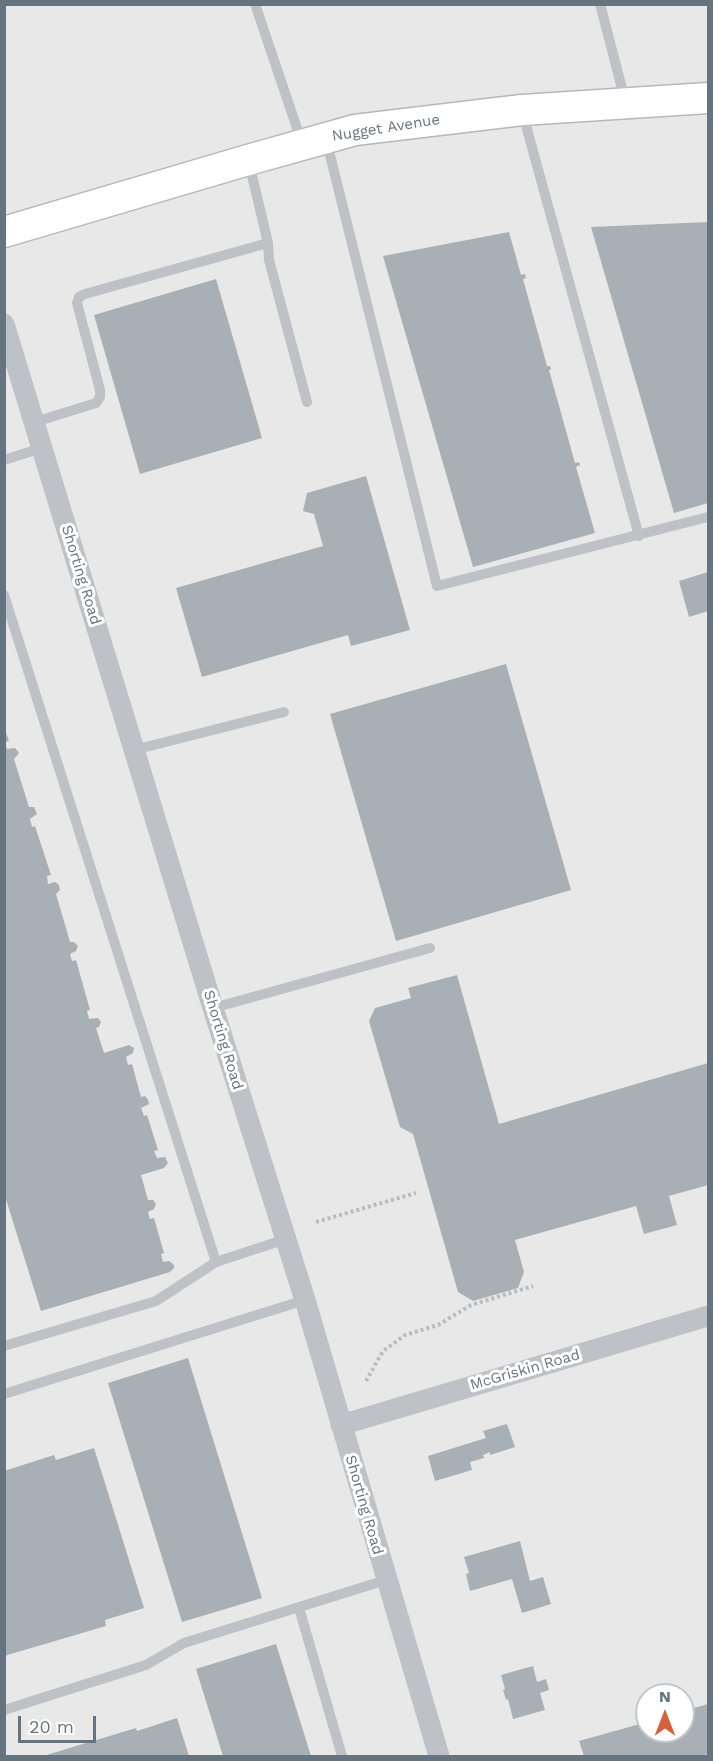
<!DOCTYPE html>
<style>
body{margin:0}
#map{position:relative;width:713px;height:1761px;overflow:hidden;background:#f9f9f7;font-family:"Work Sans",sans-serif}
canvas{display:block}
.frame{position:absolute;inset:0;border:6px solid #66747f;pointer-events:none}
.north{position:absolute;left:635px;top:1683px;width:60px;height:60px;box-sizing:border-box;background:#fff;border:2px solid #c2c7cc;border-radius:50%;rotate:0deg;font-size:16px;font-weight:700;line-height:24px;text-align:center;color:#66747f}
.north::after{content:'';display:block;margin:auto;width:21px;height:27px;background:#d5613a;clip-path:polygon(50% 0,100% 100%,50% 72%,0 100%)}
.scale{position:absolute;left:18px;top:1716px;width:78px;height:27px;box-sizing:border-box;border:3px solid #66747f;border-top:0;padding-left:8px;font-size:18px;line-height:21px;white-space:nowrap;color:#66747f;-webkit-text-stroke:4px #fff;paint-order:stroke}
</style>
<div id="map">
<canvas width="713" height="1761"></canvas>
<div class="frame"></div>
<div class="north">N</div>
<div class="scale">20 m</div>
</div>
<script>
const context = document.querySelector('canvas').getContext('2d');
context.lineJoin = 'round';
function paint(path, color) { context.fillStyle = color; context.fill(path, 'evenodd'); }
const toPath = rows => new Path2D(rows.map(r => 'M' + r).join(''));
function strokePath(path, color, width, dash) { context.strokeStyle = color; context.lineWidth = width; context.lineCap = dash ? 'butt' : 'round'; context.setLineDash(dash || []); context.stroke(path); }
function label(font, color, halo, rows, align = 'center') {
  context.font = font + ' "Work Sans",sans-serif'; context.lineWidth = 6; context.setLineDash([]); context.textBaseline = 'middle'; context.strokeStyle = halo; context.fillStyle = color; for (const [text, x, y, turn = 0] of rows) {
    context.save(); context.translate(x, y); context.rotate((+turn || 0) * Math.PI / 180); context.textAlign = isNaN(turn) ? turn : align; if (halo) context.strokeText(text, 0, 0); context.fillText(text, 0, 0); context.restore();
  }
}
paint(toPath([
 [5,5,708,5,708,1756,5,1756],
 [647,1695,683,1695,683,1731,647,1731]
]), '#e7e8e7');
paint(toPath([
 [708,222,708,503,674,513,591,227],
 [509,232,521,275,525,274,526,278,523,279,547,366,550,366,551,369,549,370,575,463,579,462,580,465,576,467,595,533,473,567,383,256],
 [216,279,262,438,140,474,94,315],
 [366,476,410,630,351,646,348,635,202,677,176,588,323,546,314,514,303,511,307,493],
 [708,572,708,611,689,617,679,581],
 [506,664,571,890,396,941,330,714],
 [4,727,9,741,5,742,7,749,15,748,19,753,14,759,29,807,34,807,37,814,30,819,32,827,35,826,51,875,47,876,48,884,55,882,59,885,60,890,56,894,70,942,74,942,78,946,76,951,70,954,72,961,76,960,90,1010,87,1011,89,1019,98,1018,101,1022,99,1027,96,1028,104,1053,129,1045,134,1048,133,1053,126,1057,128,1065,132,1064,141,1097,145,1096,148,1100,149,1104,141,1108,144,1116,147,1115,158,1150,154,1151,157,1158,165,1157,168,1163,164,1168,141,1175,148,1200,153,1200,156,1204,154,1209,148,1212,150,1219,154,1218,164,1253,161,1254,163,1262,169,1261,174,1265,174,1268,170,1272,41,1311,4,1193],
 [457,975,499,1124,708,1063,708,1185,669,1196,677,1225,644,1234,636,1206,515,1240,524,1272,518,1288,473,1301,458,1292,413,1134,400,1127,369,1021,375,1008,411,998,408,988],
 [188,1358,262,1598,182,1622,108,1383],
 [507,1424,515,1447,490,1455,490,1452,483,1455,484,1458,470,1462,472,1470,435,1481,428,1456,486,1438,483,1431],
 [94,1448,144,1608,105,1620,106,1626,4,1656,4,1471,54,1455,56,1460],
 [520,1541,530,1581,543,1577,551,1604,522,1613,512,1579,470,1591,466,1574,469,1573,464,1557],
 [276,1644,311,1756,223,1756,196,1669],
 [533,1666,537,1682,546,1679,549,1690,540,1693,545,1710,513,1719,508,1699,506,1700,503,1690,505,1689,501,1675],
 [708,1704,708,1754,700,1756,584,1756,579,1741,647,1722,647,1731,683,1731,683,1711],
 [177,1718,189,1756,43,1756,136,1728,137,1731]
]), '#a8b0b5');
const secondary = toPath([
 [4,232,248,160,355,130,522,110,708,98]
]);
strokePath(secondary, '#b3b8bd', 33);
strokePath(toPath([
 [316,1222,416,1193],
 [366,1381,383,1351,405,1335,438,1325,471,1305,533,1286]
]), '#b9bcbf', 4, [3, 3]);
strokePath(toPath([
 [255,4,302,143],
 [600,4,625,100],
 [522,111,639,536],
 [326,139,437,586,708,517],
 [268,243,269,260,307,402],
 [35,422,96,403,100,397,100,390,77,303,79,297,85,294,268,243,249,163],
 [4,460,42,448],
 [4,595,216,1262],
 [134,750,284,712],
 [213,1008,430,948],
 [4,1346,156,1301,216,1262,286,1239],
 [4,1394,305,1300],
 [299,1608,342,1756],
 [4,1710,146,1665,184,1643,386,1580]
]), '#bec2c6', 10);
strokePath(toPath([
 [4,324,213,1008,305,1300,439,1756],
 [341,1425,708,1316]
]), '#bec2c6', 21);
strokePath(secondary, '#fff', 30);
label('15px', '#66747f', '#fff', [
 ["Nugget Avenue",386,128,-9],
 ["Shorting Road",81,575,73],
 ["Shorting Road",223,1040,73],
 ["McGriskin Road",525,1370,-16],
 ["Shorting Road",364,1505,74]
]);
</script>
